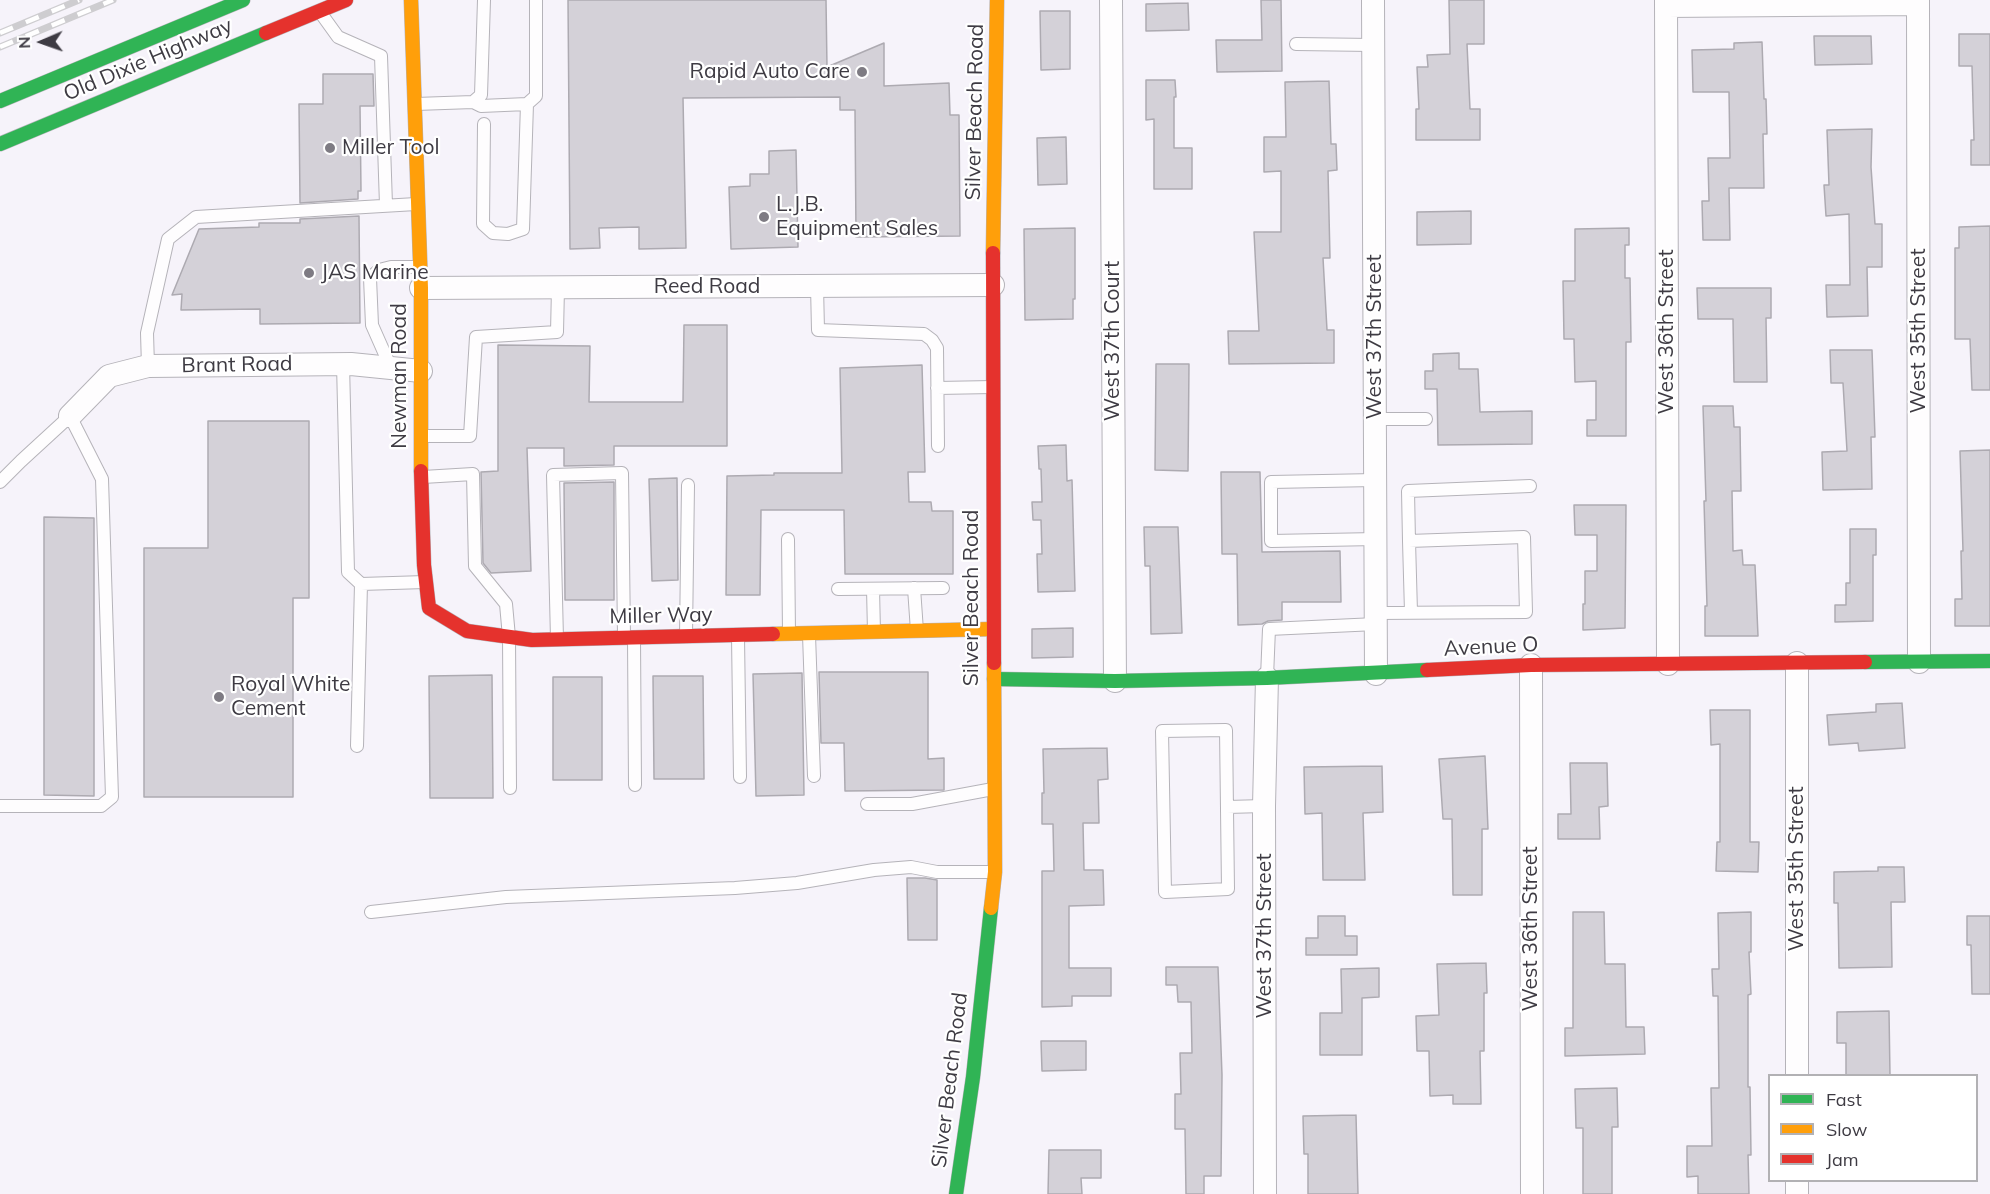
<!DOCTYPE html>
<style>
body{margin:0}
#map{position:relative;width:1990px;height:1194px;overflow:hidden;background:#f6f3fa;font-family:Mulish,sans-serif}
canvas{display:block}
.legend{position:absolute;left:1768px;top:1074px;width:210px;height:108px;box-sizing:border-box;background:#fff;border:2px solid #b2b1b4;margin:0;padding:8px 10px;list-style:none;font-size:18px;color:#3e3b43}
.legend li{display:flex;align-items:center;gap:12px;height:30px}
.legend b{width:30px;border:2px solid #b2b1b4}
.north{position:absolute;left:12px;top:12px;width:60px;height:60px;-webkit-text-stroke:4px #fff;paint-order:stroke;rotate:268deg;font-size:16px;font-weight:700;line-height:24px;text-align:center;color:#3e3b43}
.north::after{content:'';display:block;margin:auto;width:21px;height:27px;background:#3e3b43;clip-path:polygon(50% 0,100% 100%,50% 72%,0 100%)}
</style>
<div id="map">
<canvas width="1990" height="1194"></canvas>
<ul class="legend">
<li><b style="height:8px;background:#30b455"></b>Fast</li>
<li><b style="height:8px;background:#ff9f0a"></b>Slow</li>
<li><b style="height:8px;background:#e5322d"></b>Jam</li>
</ul>
<div class="north">N</div>
</div>
<script>
const context = document.querySelector('canvas').getContext('2d');
context.lineJoin = 'round';
function paint(path, color) { context.fillStyle = color; context.fill(path, 'evenodd'); }
const toPath = rows => new Path2D(rows.map(r => 'M' + r).join(''));
function strokePath(path, color, width, dash) { context.strokeStyle = color; context.lineWidth = width; context.lineCap = dash ? 'butt' : 'round'; context.setLineDash(dash || []); context.stroke(path); }
function label(font, color, halo, rows, align = 'center') {
  context.font = font + ' Mulish,sans-serif'; context.lineWidth = 4.5; context.setLineDash([]); context.textBaseline = 'middle'; context.strokeStyle = halo; context.fillStyle = color; for (const [text, x, y, turn = 0] of rows) {
    context.save(); context.translate(x, y); context.rotate((+turn || 0) * Math.PI / 180); context.textAlign = isNaN(turn) ? turn : align; if (halo) context.strokeText(text, 0, 0); context.fillText(text, 0, 0); context.restore();
  }
}
const building = toPath([
 [568,0,826,0,827,67,884,43,884,86,949,83,950,115,959,115,960,236,856,237,855,110,840,110,840,97,683,98,686,248,639,249,639,227,599,228,600,248,570,249,568,0],
 [1261,0,1281,0,1282,71,1217,72,1216,40,1262,40,1261,0],
 [1449,0,1484,0,1484,44,1467,44,1470,109,1480,109,1480,140,1416,140,1416,109,1419,109,1417,67,1428,67,1427,55,1450,54,1449,0],
 [1188,3,1189,30,1146,31,1146,4,1188,3],
 [1040,11,1070,11,1070,69,1041,70,1040,11],
 [1959,34,1990,34,1990,165,1971,165,1971,140,1974,140,1972,66,1959,66,1959,34],
 [1814,36,1871,36,1872,64,1815,65,1814,36],
 [1762,42,1764,99,1766,99,1767,134,1763,134,1764,188,1729,188,1730,240,1703,240,1702,201,1709,201,1708,158,1730,158,1729,92,1693,92,1692,50,1734,49,1734,43,1762,42],
 [323,74,373,74,374,106,360,106,361,191,358,191,358,199,300,203,299,104,323,104,323,74],
 [1146,80,1175,80,1176,97,1174,97,1174,148,1192,148,1192,189,1154,189,1154,119,1146,120,1146,80],
 [1329,81,1331,144,1336,144,1337,170,1328,171,1330,258,1323,258,1327,330,1334,330,1334,363,1229,364,1228,331,1259,331,1254,232,1281,232,1281,171,1264,172,1264,137,1286,137,1285,82,1329,81],
 [1872,129,1871,167,1875,224,1882,224,1882,267,1867,267,1868,316,1827,317,1826,285,1850,285,1849,214,1826,216,1824,185,1829,185,1827,130,1872,129],
 [1066,137,1067,184,1038,185,1037,138,1066,137],
 [796,150,798,247,731,249,729,187,750,186,750,174,769,174,769,151,796,150],
 [1471,211,1471,244,1417,245,1417,212,1471,211],
 [359,216,360,323,260,324,260,309,181,310,182,294,172,295,199,229,259,227,259,223,300,223,300,219,359,216],
 [1990,226,1990,390,1972,390,1970,339,1955,339,1955,248,1959,248,1959,227,1990,226],
 [1075,228,1075,299,1073,299,1073,319,1025,320,1024,229,1075,228],
 [1629,228,1629,245,1625,245,1625,278,1630,278,1631,342,1626,342,1626,436,1587,436,1587,420,1596,420,1596,381,1575,382,1574,339,1564,339,1563,281,1575,281,1575,229,1629,228],
 [1697,288,1771,288,1771,318,1766,318,1767,382,1734,382,1733,319,1698,319,1697,288],
 [684,325,727,325,727,446,614,446,614,465,564,466,564,448,527,448,531,571,491,573,483,563,481,472,498,471,498,345,590,346,589,402,683,402,684,325],
 [1830,350,1872,350,1875,437,1871,437,1872,489,1823,490,1822,452,1847,451,1843,383,1831,383,1830,350],
 [1459,353,1459,369,1478,369,1480,412,1532,411,1532,444,1438,445,1437,389,1425,389,1425,371,1433,371,1433,354,1459,353],
 [1156,364,1189,364,1188,471,1155,470,1156,364],
 [922,365,925,472,908,472,909,502,931,502,932,511,953,511,953,574,845,574,844,510,761,510,760,595,726,595,727,476,774,475,774,473,842,473,840,368,922,365],
 [1703,406,1733,406,1734,427,1740,427,1741,491,1732,491,1733,551,1742,550,1743,565,1755,565,1758,636,1705,636,1705,606,1707,606,1704,501,1706,501,1703,406],
 [208,421,309,421,309,598,293,598,293,797,144,797,144,548,208,548,208,421],
 [1066,445,1067,481,1072,480,1075,591,1038,592,1037,554,1042,554,1041,520,1033,520,1032,502,1042,502,1041,469,1039,469,1038,446,1066,445],
 [1990,450,1990,626,1955,626,1955,599,1962,599,1961,551,1963,551,1960,451,1990,450],
 [1221,472,1260,472,1262,552,1340,551,1341,602,1282,602,1282,620,1268,621,1262,624,1238,625,1237,554,1222,554,1221,472],
 [677,478,678,580,652,581,649,479,677,478],
 [614,482,614,600,565,600,564,483,614,482],
 [1574,505,1626,505,1625,628,1583,630,1583,604,1585,604,1585,571,1597,571,1597,535,1575,535,1574,505],
 [44,517,94,518,94,796,44,795,44,517],
 [1144,527,1178,527,1182,633,1151,634,1150,566,1145,566,1144,527],
 [1850,529,1876,529,1876,555,1873,555,1873,621,1835,622,1835,605,1846,605,1846,583,1850,583,1850,529],
 [1073,628,1073,657,1032,658,1032,629,1073,628],
 [819,672,928,672,928,759,944,758,944,790,845,791,844,743,821,743,819,672],
 [802,673,804,795,756,796,753,674,802,673],
 [492,675,493,798,430,798,429,676,492,675],
 [653,676,703,676,704,779,654,779,653,676],
 [553,677,602,677,602,780,553,780,553,677],
 [1902,703,1905,748,1859,751,1858,743,1829,745,1827,715,1876,712,1876,704,1902,703],
 [1710,710,1750,710,1750,842,1759,842,1758,872,1716,871,1717,842,1720,842,1720,744,1711,745,1710,710],
 [1107,748,1108,779,1098,780,1099,823,1083,823,1084,870,1103,870,1104,905,1069,906,1069,968,1111,968,1111,996,1072,996,1072,1006,1042,1007,1042,871,1054,871,1053,824,1042,824,1042,793,1044,793,1043,749,1107,748],
 [1485,756,1488,829,1482,829,1482,895,1453,895,1452,819,1443,819,1439,759,1485,756],
 [1570,763,1607,763,1608,806,1599,807,1600,839,1558,839,1558,814,1571,814,1570,763],
 [1382,766,1383,812,1363,813,1365,880,1323,880,1322,813,1305,814,1304,767,1382,766],
 [1878,867,1904,867,1905,902,1891,902,1892,967,1839,968,1838,903,1834,903,1834,872,1878,871,1878,867],
 [907,878,925,878,937,880,937,940,908,940,907,878],
 [1573,912,1604,912,1605,964,1625,964,1626,1027,1644,1027,1645,1054,1565,1056,1565,1028,1573,1028,1573,912],
 [1751,912,1751,952,1749,952,1751,994,1748,995,1748,1087,1750,1087,1751,1155,1748,1155,1749,1194,1698,1194,1698,1176,1687,1177,1687,1146,1712,1146,1711,1088,1719,1088,1718,996,1713,996,1712,969,1719,969,1718,913,1751,912],
 [1318,916,1345,916,1345,936,1357,936,1357,955,1306,955,1306,938,1318,938,1318,916],
 [1967,916,1990,916,1990,994,1972,994,1971,945,1967,945,1967,916],
 [1486,963,1487,993,1484,993,1484,1051,1480,1051,1481,1104,1453,1104,1453,1095,1430,1096,1429,1051,1417,1051,1416,1016,1439,1015,1437,964,1486,963],
 [1166,967,1218,967,1222,1075,1221,1176,1204,1176,1204,1194,1186,1194,1185,1129,1175,1129,1175,1094,1181,1094,1180,1053,1192,1053,1191,1002,1178,1002,1177,985,1166,985,1166,967],
 [1379,968,1379,997,1362,998,1362,1055,1320,1055,1320,1013,1342,1013,1341,969,1379,968],
 [1889,1011,1890,1076,1846,1076,1846,1043,1837,1043,1837,1012,1889,1011],
 [1041,1041,1086,1041,1086,1070,1042,1071,1041,1041],
 [1617,1088,1618,1127,1612,1127,1612,1194,1583,1194,1583,1128,1576,1128,1575,1089,1617,1088],
 [1356,1115,1358,1194,1308,1194,1308,1154,1304,1154,1303,1116,1356,1115],
 [1049,1150,1101,1150,1101,1178,1081,1178,1082,1194,1048,1194,1049,1150]
]);
paint(building, '#d4d1d8');
strokePath(building, '#adaab1', 1.5);
const lane = toPath([
 [320,12,338,37,381,56,386,205],
 [1296,44,1373,45],
 [473,102,481,95,484,0],
 [416,104,473,102,481,106,527,104,536,96,536,0],
 [484,124,483,224,493,233,508,234,523,229,527,104],
 [817,286,818,330,924,334,932,340,937,348,938,446],
 [343,364,348,572,361,584,425,582],
 [148,366,147,333,168,239,196,217,416,204],
 [391,368,372,325,370,278,379,270,391,267,418,267],
 [937,388,993,387],
 [1375,419,1426,419],
 [422,436,470,436,476,337,557,332,558,288],
 [423,477,473,474,475,566,506,604,509,637,510,788],
 [1375,480,1271,482,1271,541,1376,539],
 [0,482,21,461,70,416,102,479,112,797,101,806,0,806],
 [788,539,789,633],
 [1409,541,1411,612],
 [914,588,917,631],
 [838,589,943,588],
 [873,589,874,632],
 [1376,613,1526,612,1524,537,1409,541,1408,491,1530,486],
 [686,635,688,485],
 [809,635,814,776],
 [738,637,740,777],
 [557,639,553,475,622,473,624,637],
 [634,639,635,785],
 [1267,677,1269,629,1376,624],
 [1226,730,1228,889,1165,892,1162,731,1226,730],
 [357,746,361,584],
 [867,804,912,804,993,789],
 [1227,807,1264,806],
 [371,912,506,897,735,888,797,883,874,870,911,867,937,872,994,872]
]);
const street = toPath([
 [1111,0,1115,681],
 [1373,0,1376,674],
 [1666,0,1668,664],
 [1918,0,1919,662],
 [1666,6,1918,4],
 [421,288,993,285],
 [70,416,109,376,148,366,351,364,421,371],
 [1531,665,1532,1194],
 [1797,1076,1797,663],
 [1265,1194,1264,806,1267,678],
 [1797,1194,1797,1180]
]);
const fast = toPath([
 [0,101,243,0],
 [0,144,266,33],
 [1865,662,1990,661],
 [994,679,1115,681,1267,678,1427,670],
 [956,1194,973,1077,991,908]
]);
const slow = toPath([
 [411,0,421,288,421,471],
 [993,253,997,0],
 [773,634,993,629],
 [991,908,995,872,994,663]
]);
const jam = toPath([
 [266,33,346,0],
 [993,253,994,663],
 [421,471,424,565,429,608,467,631,532,640,773,634],
 [1427,670,1531,665,1865,662]
]);
strokePath(lane, '#b5b3b9', 14);
strokePath(street, '#b5b3b9', 24);
strokePath(fast, '#b5b3b9', 15);
strokePath(slow, '#b5b3b9', 15);
strokePath(jam, '#b5b3b9', 15);
strokePath(lane, '#fefdfe', 12);
strokePath(street, '#fefdfe', 22);
strokePath(fast, '#30b455', 14);
strokePath(slow, '#ff9f0a', 14);
strokePath(jam, '#e5322d', 14);
const rail = toPath([
 [0,33,79,0],
 [0,47,113,0]
]);
strokePath(rail, '#cecdd0', 7);
strokePath(rail, '#fff', 4.5, [14]);
for (const [x, y, r, color] of [
 [862,72,6,"#7e7b83"],
 [330,148,6,"#7e7b83"],
 [764,217,6,"#7e7b83"],
 [309,273,6,"#7e7b83"],
 [219,697,6,"#7e7b83"]
]) { const dot = new Path2D(); dot.arc(x, y, r, 0, 2 * Math.PI); context.fillStyle = color; context.fill(dot); strokePath(dot, '#fff', 2); }
label('21px', '#3e3b43', '#fff', [
 ["Old Dixie Highway",148,60,-23],
 ["Silver Beach Road",975,112,-89],
 ["Reed Road",707,287],
 ["West 35th Street",1919,331,-90],
 ["West 36th Street",1667,332,-90],
 ["West 37th Street",1375,337,-90],
 ["West 37th Court",1113,341,-90],
 ["Brant Road",237,365,-1],
 ["Newman Road",400,376,-90],
 ["Silver Beach Road",972,598,-90],
 ["Miller Way",661,616,-1],
 ["Avenue O",1491,647,-3],
 ["West 35th Street",1797,869,-90],
 ["West 36th Street",1531,929,-90],
 ["West 37th Street",1265,936,-90],
 ["Silver Beach Road",950,1080,-83]
]);
label('21px', '#3e3b43', '#fff', [
 ["Rapid Auto Care",850,72,"right"],
 ["Miller Tool",342,148],
 ["L.J.B.",776,205],
 ["Equipment Sales",776,229],
 ["JAS Marine",321,273],
 ["Royal White",231,685],
 ["Cement",231,709]
], 'left');
</script>
